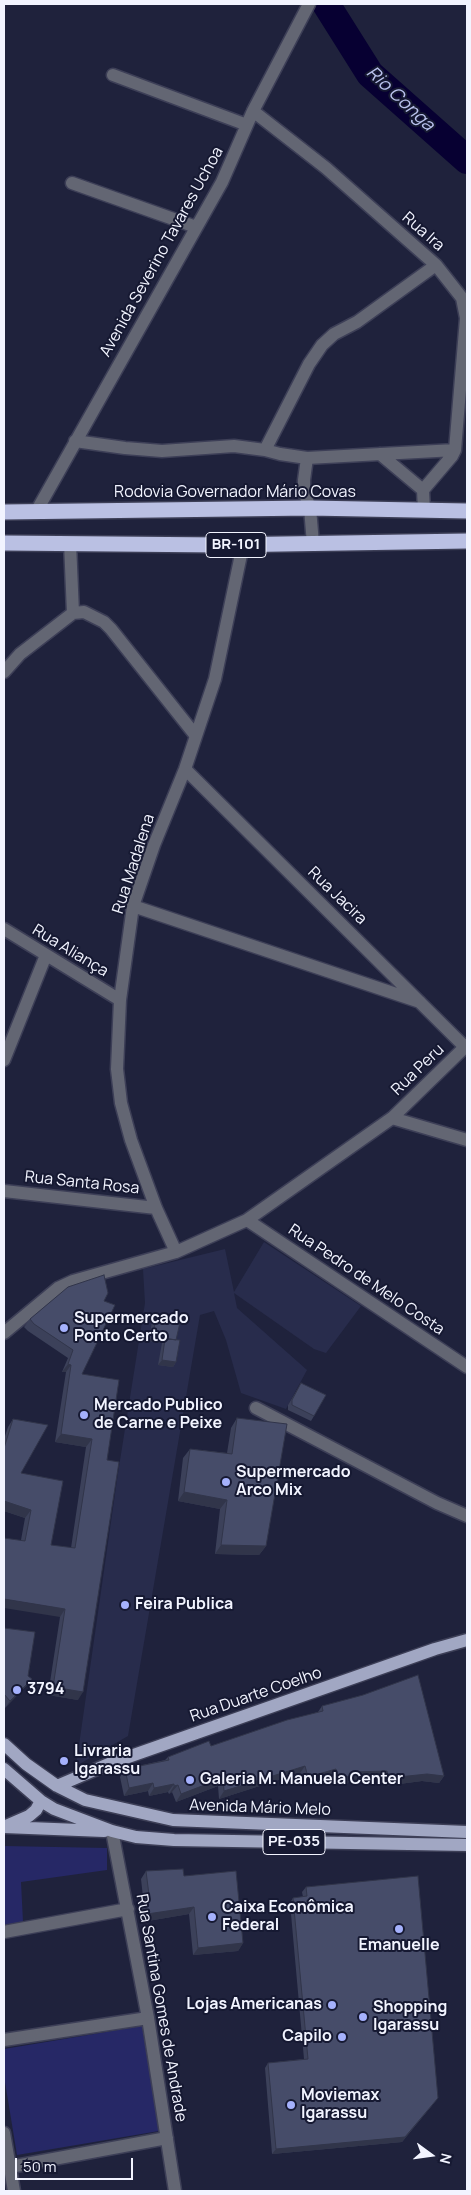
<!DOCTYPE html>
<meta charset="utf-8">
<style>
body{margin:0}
#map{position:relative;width:471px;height:2195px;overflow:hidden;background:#1f223c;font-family:Manrope,sans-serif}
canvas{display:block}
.frame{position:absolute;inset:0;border:5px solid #f2f4ff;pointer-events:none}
.north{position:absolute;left:406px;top:2130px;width:50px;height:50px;-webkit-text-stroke:4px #161932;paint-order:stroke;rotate:104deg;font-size:14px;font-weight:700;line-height:20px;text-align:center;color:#f2f4ff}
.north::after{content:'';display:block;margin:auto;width:18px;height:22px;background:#f2f4ff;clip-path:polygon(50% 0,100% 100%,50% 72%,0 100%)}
.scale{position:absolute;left:15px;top:2158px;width:118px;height:22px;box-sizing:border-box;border:2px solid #f2f4ff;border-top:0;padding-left:6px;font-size:15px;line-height:18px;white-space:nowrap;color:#f2f4ff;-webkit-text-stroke:4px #161932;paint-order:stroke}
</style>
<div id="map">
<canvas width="471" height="2195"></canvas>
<div class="frame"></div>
<div class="north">N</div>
<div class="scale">50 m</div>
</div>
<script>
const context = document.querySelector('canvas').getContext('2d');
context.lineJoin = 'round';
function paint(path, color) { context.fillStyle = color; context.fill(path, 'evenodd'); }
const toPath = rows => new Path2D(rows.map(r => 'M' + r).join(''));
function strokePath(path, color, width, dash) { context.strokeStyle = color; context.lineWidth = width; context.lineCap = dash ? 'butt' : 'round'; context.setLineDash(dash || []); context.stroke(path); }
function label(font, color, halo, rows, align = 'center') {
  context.font = font + ' Manrope,sans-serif'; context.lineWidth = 4; context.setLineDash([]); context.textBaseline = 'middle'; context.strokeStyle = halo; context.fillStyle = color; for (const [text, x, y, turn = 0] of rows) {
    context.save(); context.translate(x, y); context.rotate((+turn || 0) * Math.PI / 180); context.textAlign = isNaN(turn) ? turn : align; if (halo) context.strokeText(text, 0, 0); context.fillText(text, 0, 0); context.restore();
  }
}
paint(toPath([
 [264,1242,361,1306,326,1353,314,1349,234,1293,237,1308,307,1370,286,1409,241,1393,226,1340,214,1311,200,1315,128,1736,76,1766,118,1473,145,1303,143,1269,225,1249,234,1292]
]), '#282c4c');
paint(toPath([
 [4,1846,107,1848,107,1870,21,1882,23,1922,4,1926],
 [142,2026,159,2131,17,2155,4,2076,4,2049]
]), '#262866');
strokePath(toPath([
 [326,4,370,74,467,160]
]), '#070032', 28);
const minor = toPath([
 [113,75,247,125],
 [253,111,326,168,436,265,462,298,466,318,455,450,452,456,423,490,424,511],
 [72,183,196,227],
 [75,441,125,448,162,451,234,446,265,450],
 [380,454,423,490],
 [307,458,455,450],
 [36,512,222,182,253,111,309,4],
 [313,544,310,508,304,492,304,480,307,458,280,454,265,450,309,364,322,345,334,334,357,322,436,265],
 [73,613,84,612,104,622,111,629,196,736],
 [4,672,20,654,73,613,70,543],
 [185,769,465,1047],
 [133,906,420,1002],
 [4,929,120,1000],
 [4,1060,46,955],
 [392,1118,467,1140],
 [4,1191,156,1208],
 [247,1220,467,1367],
 [176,1252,156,1208,131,1140,121,1103,117,1069,120,1000,133,906,154,845,185,769,215,679,243,545],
 [4,1333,58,1288,73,1281,176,1252,247,1220,392,1118,467,1045],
 [256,1408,437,1503,467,1516],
 [112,1831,148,2018,175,2191],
 [4,1932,128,1909],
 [4,2040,148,2018],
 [4,2133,14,2191],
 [10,2167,167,2138]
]);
const major = toPath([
 [4,1744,26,1764,57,1786,85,1800,173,1820,467,1832],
 [4,1769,41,1801,54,1809,112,1831,136,1837,174,1840,467,1845],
 [57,1786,111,1763,435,1649,467,1640],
 [6,1826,29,1816,36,1810,41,1801],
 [4,1827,104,1831]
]);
const highway = toPath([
 [4,512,310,508,467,511],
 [4,543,221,545,467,541]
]);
strokePath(minor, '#3d3f57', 15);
strokePath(major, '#3d3f57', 15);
strokePath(highway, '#3d3f57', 18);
strokePath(minor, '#636673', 12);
strokePath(major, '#a1a7c3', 12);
strokePath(highway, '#bac0e3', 15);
paint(toPath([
 [104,1301,82,1374,107,1460,78,1700,48,1695,60,1617,21,1540,25,1518,4,1511,4,1439,8,1427,13,1419,21,1473,51,1545,71,1548,86,1447,55,1442,66,1372,62,1372,68,1358,28,1331,24,1327,30,1319],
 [156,1316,176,1340,176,1362,173,1367,158,1365,162,1343,149,1341,152,1321],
 [301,1383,314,1416,311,1421,288,1410,288,1405],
 [237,1418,266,1546,259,1555,215,1554,220,1509,178,1501,183,1458,190,1449,227,1453,231,1428],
 [4,1628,28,1676,27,1685,5,1708,4,1706],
 [322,1706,444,1776,439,1783,422,1781,384,1786,381,1778,350,1780,347,1784,333,1785,331,1777,303,1784,300,1773,219,1799,218,1786,176,1802,172,1792,169,1794,168,1792,149,1796,148,1791,124,1796,120,1777,125,1769,165,1760,168,1757,211,1746,318,1712],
 [146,1871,184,1876,243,1943,238,1951,193,1955,189,1914,142,1922,139,1903,143,1897,141,1879],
 [306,1887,434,2103,402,2142,272,2154,265,2068,268,2063,304,2059,290,1903,293,1898,303,1897,302,1892]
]), '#3c415a');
paint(toPath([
 [153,1336,176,1340,165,1339,162,1343,149,1341],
 [162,1360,176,1362,173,1367,158,1365],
 [68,1364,71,1365,66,1372,62,1372],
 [61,1434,92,1439,86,1447,55,1442],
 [184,1492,227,1500,220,1509,178,1501],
 [4,1501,31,1510,25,1518,4,1511],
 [221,1545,266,1546,259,1555,215,1554],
 [4,1599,65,1609,60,1617,4,1608],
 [32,1679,27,1685,5,1708,10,1701],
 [53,1687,83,1692,78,1700,48,1695],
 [305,1766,300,1773,219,1799,224,1791],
 [336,1769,331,1777,303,1784,308,1777],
 [387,1771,381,1778,350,1780,347,1784,333,1785,338,1778,352,1772],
 [427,1774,444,1776,439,1783,422,1781,384,1786,389,1778],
 [223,1778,218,1786,176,1802,181,1794],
 [153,1783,148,1791,124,1796,129,1788],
 [174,1784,168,1792,149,1796,154,1788],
 [178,1785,172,1792,169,1794,174,1786],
 [194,1907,189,1914,142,1922,147,1914],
 [243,1943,238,1951,193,1955,198,1948],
 [438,2098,402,2142,272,2154,276,2149]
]), '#31354a');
const building = toPath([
 [104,1275,108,1293,104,1301,115,1305,82,1374,119,1380,107,1460,119,1462,83,1692,53,1687,65,1609,4,1599,4,1538,25,1541,31,1510,4,1501,4,1448,13,1419,48,1425,21,1473,63,1481,51,1545,75,1548,92,1439,61,1434,71,1365,68,1364,73,1350,34,1324,30,1319,68,1287,104,1275],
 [156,1316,181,1318,176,1340,153,1336,156,1316],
 [165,1339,180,1340,176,1362,162,1360,165,1339],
 [301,1383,326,1395,314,1416,292,1405,292,1400,301,1383],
 [237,1418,287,1424,266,1546,221,1545,227,1500,184,1492,190,1449,232,1454,237,1418],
 [4,1628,35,1632,28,1676,32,1679,10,1701,4,1694,4,1628],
 [418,1675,444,1776,427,1774,389,1778,387,1771,352,1772,352,1776,338,1778,336,1769,308,1777,305,1766,224,1791,223,1778,181,1794,178,1785,174,1786,174,1784,154,1788,153,1783,129,1788,125,1769,169,1760,168,1757,209,1741,211,1746,287,1720,323,1711,322,1706,363,1695,418,1675],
 [183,1869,184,1876,236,1871,243,1943,198,1948,194,1907,147,1914,144,1896,149,1895,146,1871,183,1869],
 [418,1876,438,2098,405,2137,276,2149,268,2063,308,2059,293,1898,307,1896,306,1887,418,1876]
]);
paint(building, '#464c69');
strokePath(building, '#31354a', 1);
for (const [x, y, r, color] of [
 [64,1328,5,"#a5b1fc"],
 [84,1415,5,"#a5b1fc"],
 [226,1482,5,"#a5b1fc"],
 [125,1605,5,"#a5b1fc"],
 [17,1690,5,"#a5b1fc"],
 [64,1761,5,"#a5b1fc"],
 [190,1780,5,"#a5b1fc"],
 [212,1917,5,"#a5b1fc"],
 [399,1929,5,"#a5b1fc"],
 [332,2005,5,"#a5b1fc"],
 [363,2017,5,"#a5b1fc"],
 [342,2037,5,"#a5b1fc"],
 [291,2105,5,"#a5b1fc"]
]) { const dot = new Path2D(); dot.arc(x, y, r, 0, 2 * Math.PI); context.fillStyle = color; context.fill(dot); strokePath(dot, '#161932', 2); }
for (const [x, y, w] of [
 [236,545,60],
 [294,1842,62]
]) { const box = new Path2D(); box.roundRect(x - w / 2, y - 12.5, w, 25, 4); context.fillStyle = '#161932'; context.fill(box); strokePath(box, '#f2f4ff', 1); }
label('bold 15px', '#f2f4ff', null, [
 ["BR-101",236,545],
 ["PE-035",294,1842]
]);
label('16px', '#f2f4ff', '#161932', [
 ["Rua Ira",423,232,41],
 ["Avenida Severino Tavares Uchoa",162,252,-61],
 ["Rodovia Governador Mário Covas",235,493],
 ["Rua Madalena",134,864,-72],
 ["Rua Jacira",337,896,44],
 ["Rua Aliança",70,951,31],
 ["Rua Peru",418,1070,-44],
 ["Rua Santa Rosa",82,1183,6],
 ["Rua Pedro de Melo Costa",366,1280,34],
 ["Rua Duarte Coelho",256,1695,-19],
 ["Avenida Mário Melo",260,1808,2],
 ["Rua Santina Gomes de Andrade",161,2008,80]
]);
label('bold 16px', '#f2f4ff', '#161932', [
 ["Supermercado",74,1319],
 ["Ponto Certo",74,1337],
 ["Mercado Publico",94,1406],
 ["de Carne e Peixe",94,1424],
 ["Supermercado",236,1473],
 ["Arco Mix",236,1491],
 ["Feira Publica",135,1605],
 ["3794",27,1690],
 ["Livraria",74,1752],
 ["Igarassu",74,1770],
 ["Galeria M. Manuela Center",200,1780],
 ["Caixa Econômica",222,1908],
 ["Federal",222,1926],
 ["Emanuelle",399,1946,"center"],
 ["Lojas Americanas",322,2005,"right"],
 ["Shopping",373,2008],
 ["Igarassu",373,2026],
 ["Capilo",332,2037,"right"],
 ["Moviemax",301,2096],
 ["Igarassu",301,2114]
], 'left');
label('italic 18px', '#bac2ed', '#161932', [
 ["Rio Conga",400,99,43]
]);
</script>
